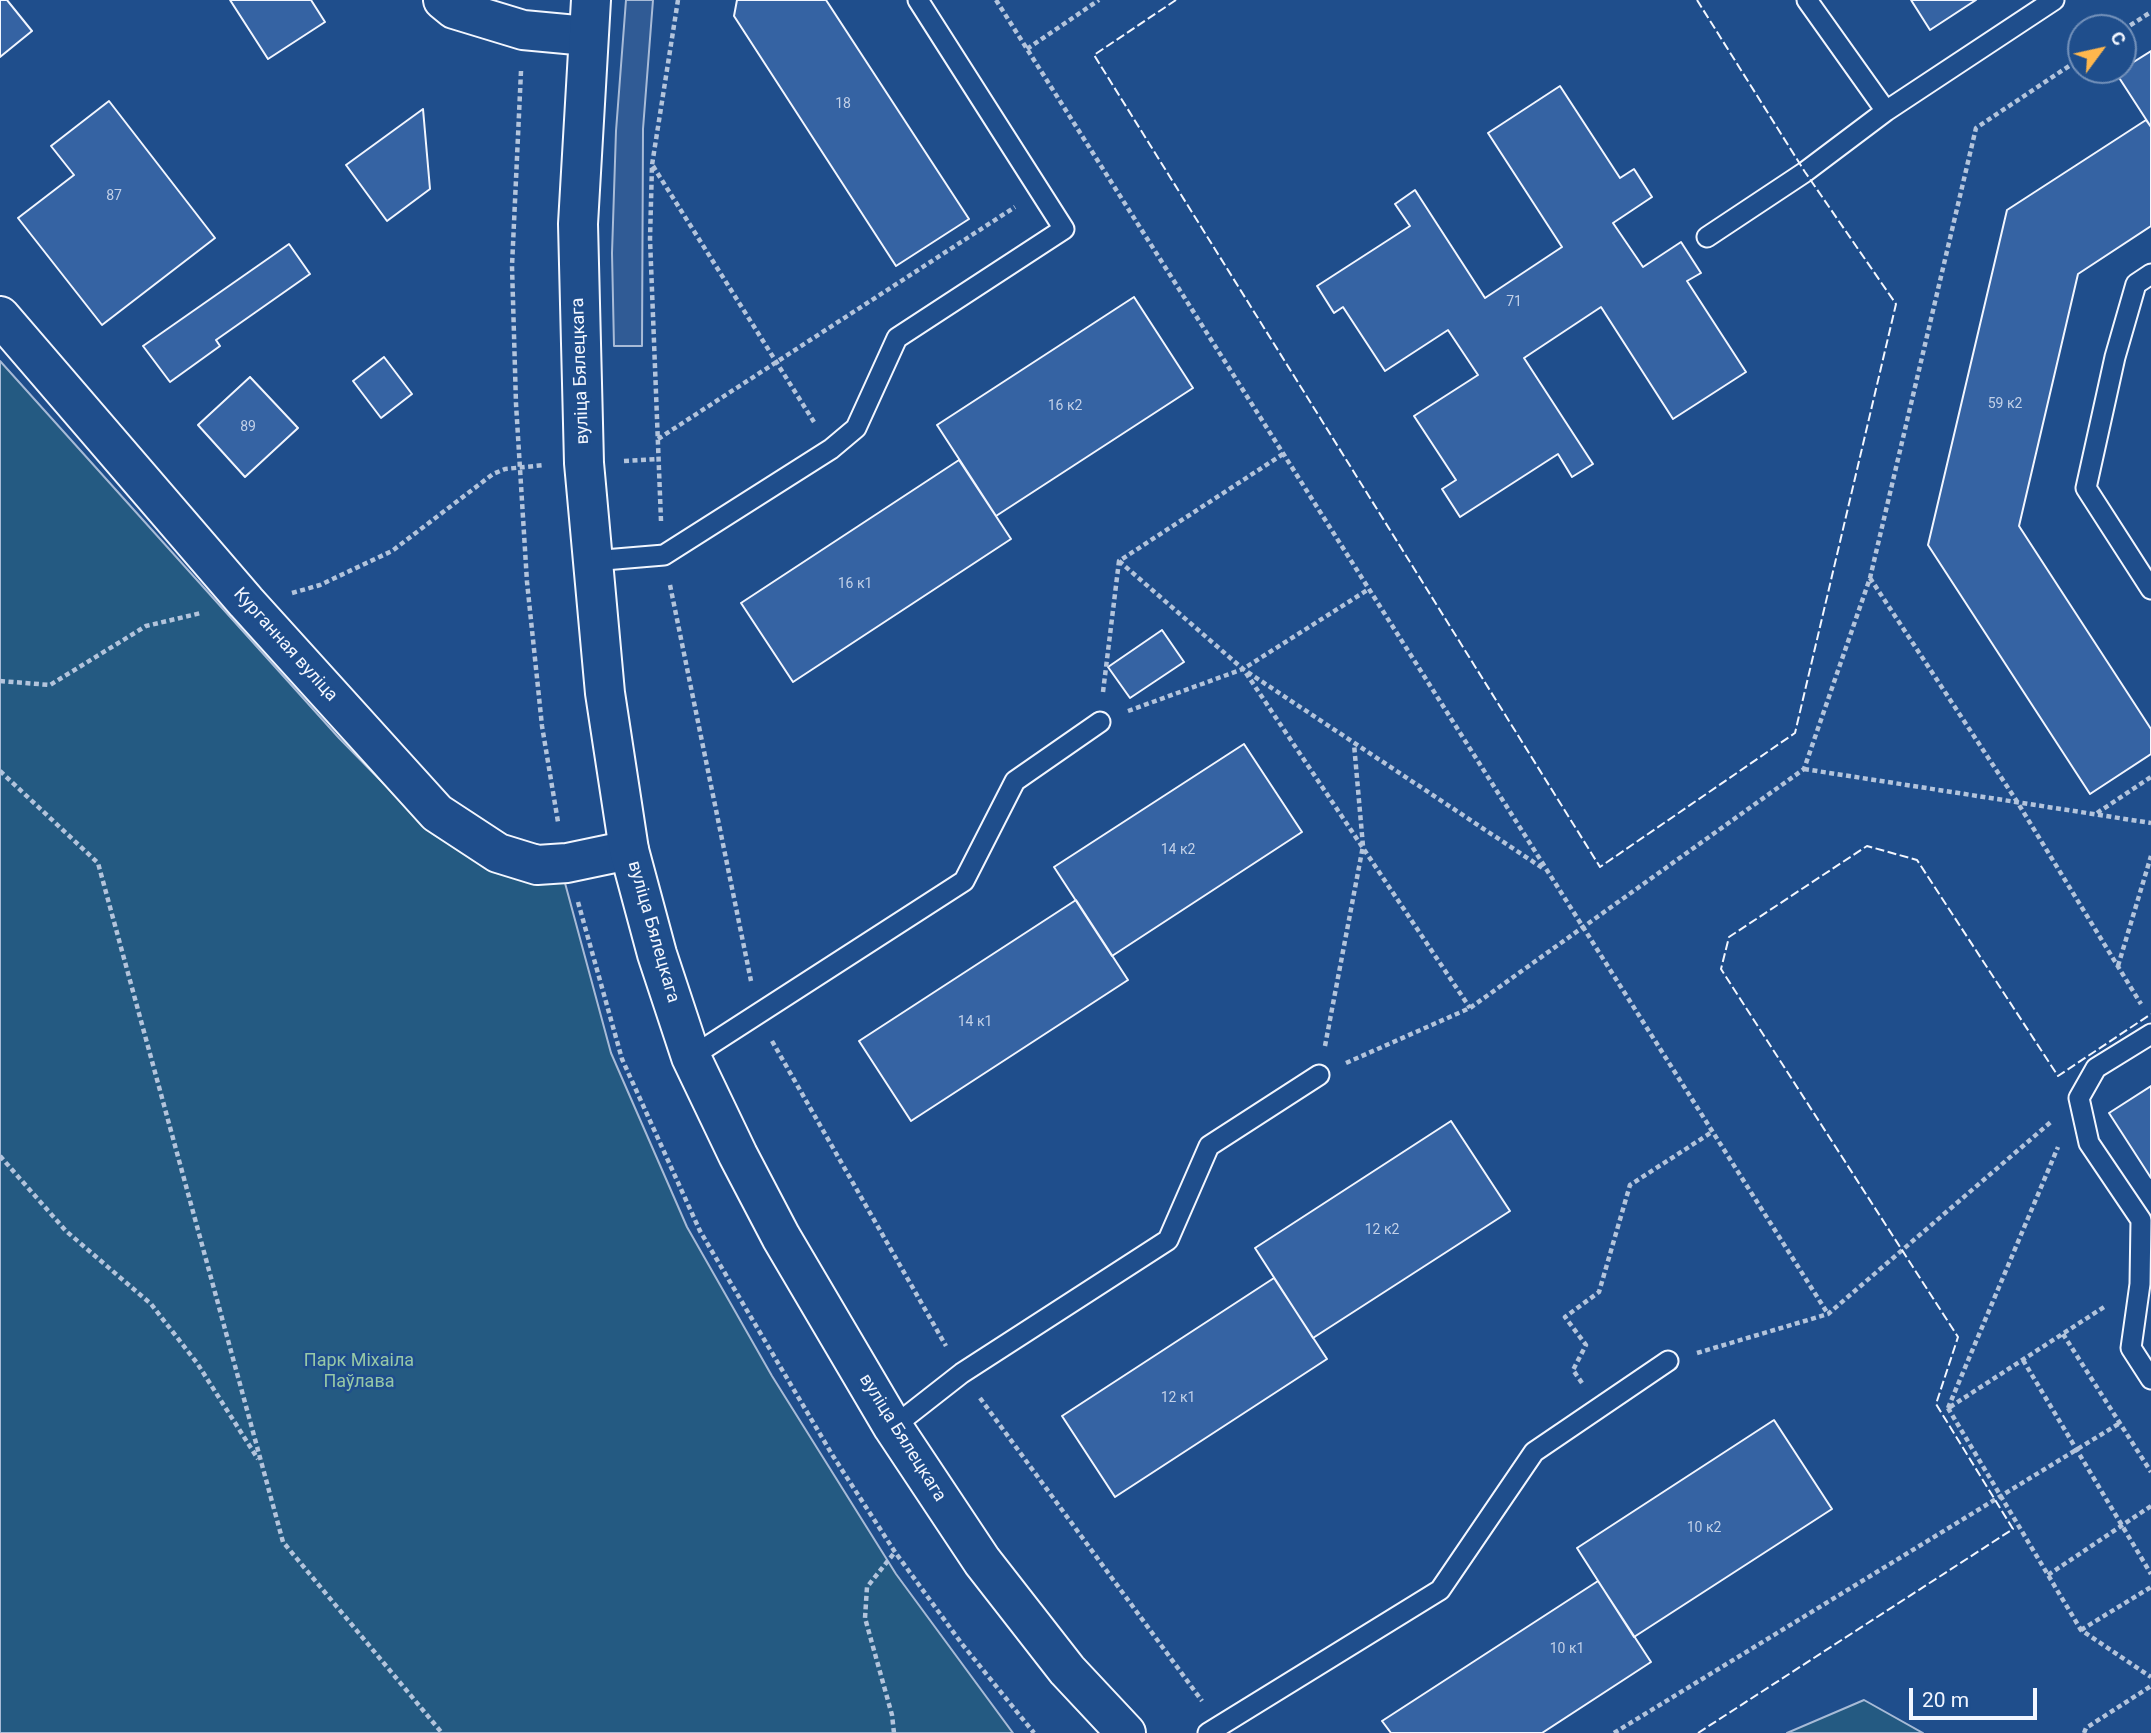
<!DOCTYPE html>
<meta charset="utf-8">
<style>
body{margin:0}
#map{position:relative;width:2151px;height:1733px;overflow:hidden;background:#1f4e8c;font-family:Roboto,sans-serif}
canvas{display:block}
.north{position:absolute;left:2067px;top:14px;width:70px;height:70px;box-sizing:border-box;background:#1f4e8c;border:2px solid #7391ba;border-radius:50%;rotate:57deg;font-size:19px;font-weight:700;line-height:28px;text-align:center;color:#f2f6ff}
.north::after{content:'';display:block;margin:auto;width:24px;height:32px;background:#ffb74d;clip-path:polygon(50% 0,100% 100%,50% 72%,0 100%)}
.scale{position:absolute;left:1909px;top:1688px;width:128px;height:32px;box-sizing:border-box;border:4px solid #f2f6ff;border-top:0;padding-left:9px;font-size:21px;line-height:24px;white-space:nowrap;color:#f2f6ff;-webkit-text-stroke:5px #1f4e8c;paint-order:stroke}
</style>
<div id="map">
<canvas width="2151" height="1733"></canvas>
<div class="north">С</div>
<div class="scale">20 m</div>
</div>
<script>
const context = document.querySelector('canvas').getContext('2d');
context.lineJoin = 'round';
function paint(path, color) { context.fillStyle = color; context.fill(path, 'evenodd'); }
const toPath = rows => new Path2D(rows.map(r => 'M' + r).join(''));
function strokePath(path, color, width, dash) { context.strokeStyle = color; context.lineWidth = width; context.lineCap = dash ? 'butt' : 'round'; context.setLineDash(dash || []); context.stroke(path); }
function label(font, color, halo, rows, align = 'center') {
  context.font = font + ' Roboto,sans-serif'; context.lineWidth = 5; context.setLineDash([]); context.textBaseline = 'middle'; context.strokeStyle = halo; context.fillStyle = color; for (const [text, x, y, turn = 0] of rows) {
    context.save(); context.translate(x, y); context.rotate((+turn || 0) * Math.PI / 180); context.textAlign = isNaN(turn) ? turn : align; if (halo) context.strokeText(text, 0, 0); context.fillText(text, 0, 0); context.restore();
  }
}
const green = toPath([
 [0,361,339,738,433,834,472,858,542,881,565,883,611,1053,687,1227,772,1376,896,1574,1013,1733,0,1733,0,361],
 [1864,1700,1923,1733,1787,1733,1864,1700]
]);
paint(green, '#245a82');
strokePath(green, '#a8bbd7', 2);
const parking = toPath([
 [626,0,653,0,643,129,642,346,614,346,612,253,616,131,626,0]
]);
paint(parking, '#305b95');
strokePath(parking, '#a8bbd7', 2);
const building = toPath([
 [0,0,7,0,32,31,0,57,0,0],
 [230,0,311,0,325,22,268,59,230,0],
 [737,0,826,0,969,219,896,266,734,16,737,0],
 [1911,0,1976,0,1930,30,1911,0],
 [2151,51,2151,127,2116,73,2151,51],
 [1560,86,1620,178,1634,169,1652,197,1613,223,1643,267,1681,242,1701,273,1687,281,1746,372,1673,419,1601,307,1524,358,1593,464,1572,477,1558,454,1460,517,1442,489,1456,480,1414,416,1478,375,1448,330,1385,371,1343,307,1334,313,1317,286,1410,226,1395,204,1415,190,1485,298,1562,247,1488,133,1560,86],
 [109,101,215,238,102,325,18,218,74,175,51,146,109,101],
 [423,109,430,189,387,221,346,165,423,109],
 [2146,120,2151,127,2151,226,2078,274,2019,526,2151,729,2151,754,2090,794,1928,545,2007,210,2146,120],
 [289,244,310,274,216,340,220,346,170,382,143,346,289,244],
 [1134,297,1193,388,996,516,937,425,1134,297],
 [384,357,412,394,381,418,353,381,384,357],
 [250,377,298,428,245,477,198,425,250,377],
 [959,460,1011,539,793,682,741,603,959,460],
 [1162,630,1184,662,1130,698,1108,667,1162,630],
 [1244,744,1302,832,1112,956,1054,867,1244,744],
 [1076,900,1128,980,911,1121,859,1041,1076,900],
 [2151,1086,2151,1178,2109,1113,2151,1086],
 [1451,1121,1510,1211,1313,1338,1255,1248,1451,1121],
 [1274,1278,1327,1359,1115,1497,1062,1416,1274,1278],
 [1774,1420,1832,1509,1634,1637,1577,1548,1774,1420],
 [1598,1581,1651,1662,1542,1733,1391,1733,1382,1721,1598,1581]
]);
paint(building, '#3563a3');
strokePath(building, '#f2f6ff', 2);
const lane = toPath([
 [1807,0,1886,111],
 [1707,237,1805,172,1886,111,2054,0],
 [2151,274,2136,284,2115,357,2086,488,2151,589],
 [592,561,664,555,831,449,856,428,897,338,1064,229,918,0],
 [2151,1034,2096,1068,2079,1098,2089,1143,2141,1220,2140,1284,2131,1348,2151,1379],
 [691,1057,964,881,1015,781,1100,722],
 [893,1427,962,1373,1168,1240,1209,1146,1319,1075],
 [1208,1733,1440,1590,1534,1452,1668,1361]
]);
const street = toPath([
 [443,0,454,9,523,30,587,36],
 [0,316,246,602,437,813,498,853,537,865,567,863,629,850]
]);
const secondary = toPath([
 [591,0,578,224,584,463,605,693,629,850,657,954,691,1057,738,1155,781,1237,893,1427,982,1561,1067,1670,1126,1733]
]);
strokePath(lane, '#f2f6ff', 23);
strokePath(street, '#f2f6ff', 42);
strokePath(secondary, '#f2f6ff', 42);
strokePath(toPath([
 [996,0,1828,1314],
 [2123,30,2151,12],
 [1027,49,1099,0],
 [521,71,512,266,516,404,527,582,542,726,558,822],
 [653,166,814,422],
 [658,439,1015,207],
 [624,461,658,459],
 [661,521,650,239,652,165,678,0],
 [1119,561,1243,669,1544,869],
 [1870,578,2016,800,2141,1004],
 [670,585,751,981],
 [292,593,320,585,392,551,493,474,505,469,545,465],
 [1246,673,1470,1008],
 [0,681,50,685,146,626,201,613],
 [1103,692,1119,561,1283,454],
 [1128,711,1243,669,1369,589],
 [1804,769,2151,823],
 [0,771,98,863,283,1542,442,1733],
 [2097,813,2151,777],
 [578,902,622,1059,700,1231,833,1456,895,1552,962,1644,1034,1733],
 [2118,966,2151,856],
 [772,1041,946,1346],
 [1325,1046,1363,846,1354,744],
 [1346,1063,1470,1008,1804,769,1870,578,1976,128,2081,58],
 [0,1156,66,1231,151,1304,197,1363,258,1459],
 [2063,1334,2151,1472],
 [1697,1353,1828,1314,2052,1121],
 [2023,1360,2151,1574],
 [1582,1383,1573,1370,1586,1345,1565,1317,1599,1292,1630,1185,1712,1132],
 [980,1398,1202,1701],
 [1950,1407,2104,1307],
 [1948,1408,2081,1630,2151,1677],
 [1948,1408,2058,1147],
 [2048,1575,2151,1506],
 [2081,1630,2151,1587],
 [894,1733,892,1715,865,1618,867,1587,895,1552],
 [1614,1733,2120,1423],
 [2084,1733,2086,1728,2151,1686]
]), '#b3c4dc', 4.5, [5, 3.5]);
strokePath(lane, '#1f4e8c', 19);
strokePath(street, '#1f4e8c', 38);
strokePath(secondary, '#1f4e8c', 38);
strokePath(toPath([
 [1176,0,1094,55,1600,867,1795,733,1896,304,1805,172,1697,0],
 [1698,1733,2013,1529,1936,1404,1958,1337,1721,969,1729,937,1867,846,1917,860,2058,1076,2151,1014]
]), '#f2f6ff', 2, [9, 3.5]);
label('14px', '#c3d1e8', null, [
 ["18",843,104],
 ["87",114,196],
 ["71",1514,302],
 ["59 к2",2005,404],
 ["16 к2",1065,406],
 ["89",248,427],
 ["16 к1",855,584],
 ["14 к2",1178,850],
 ["14 к1",975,1022],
 ["12 к2",1382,1230],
 ["12 к1",1178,1398],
 ["10 к2",1704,1528],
 ["10 к1",1567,1649]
]);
label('18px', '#f2f6ff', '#1f4e8c', [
 ["вуліца Бялецкага",581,371,-92],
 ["Курганная вуліца",285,645,48],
 ["вуліца Бялецкага",653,932,74],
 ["вуліца Бялецкага",902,1438,58]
]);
label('18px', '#97c8a6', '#1f4e8c', [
 ["Парк Міхаіла",359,1361],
 ["Паўлава",359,1382]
]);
</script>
